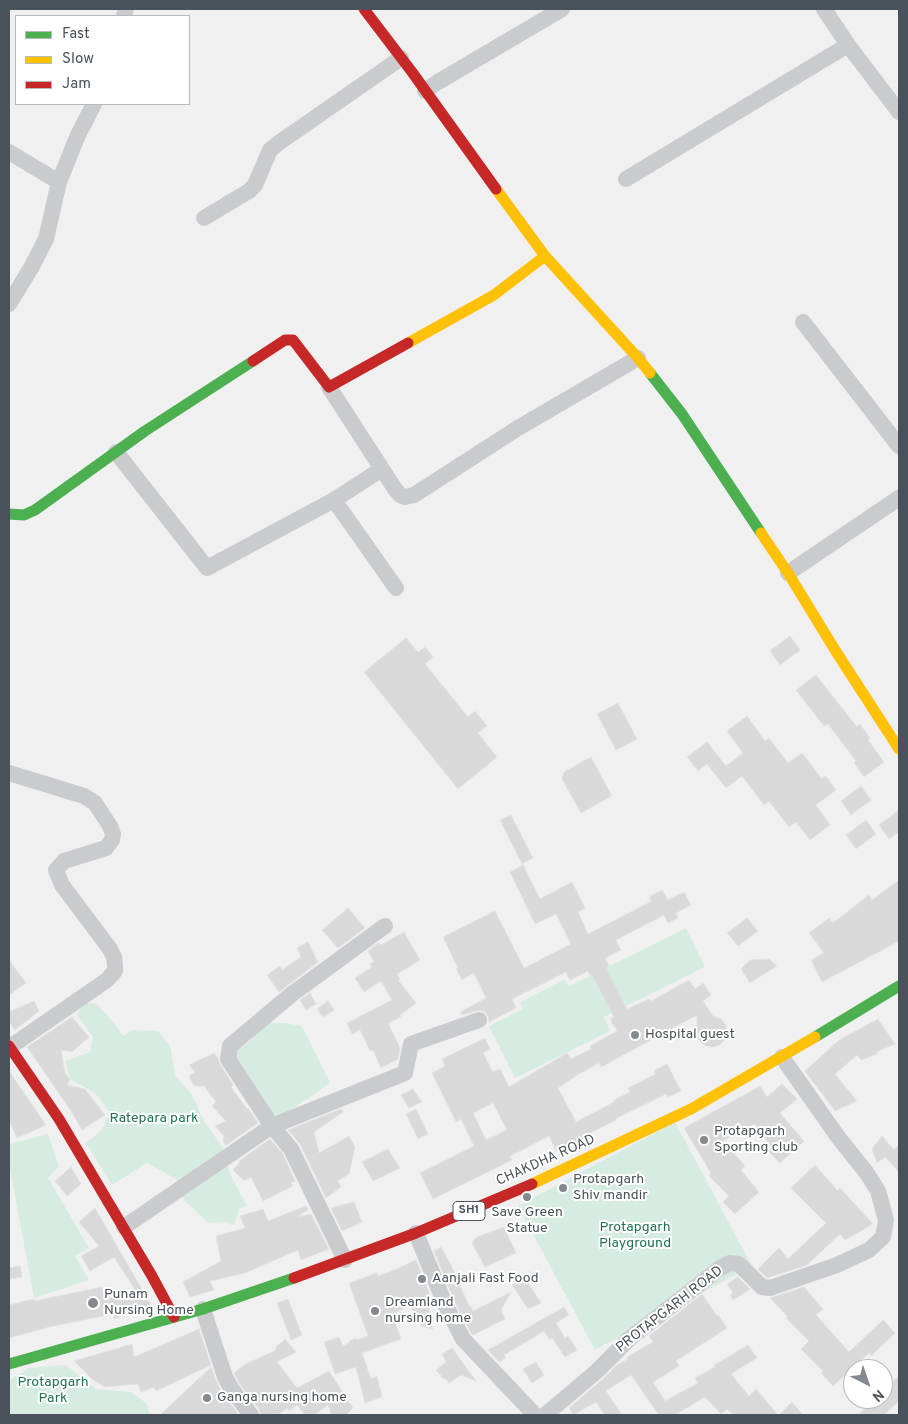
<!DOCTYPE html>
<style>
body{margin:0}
#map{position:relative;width:908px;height:1424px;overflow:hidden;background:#f0f0f0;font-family:Overpass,sans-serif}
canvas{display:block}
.frame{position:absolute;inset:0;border:10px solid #49515a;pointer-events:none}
.legend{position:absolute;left:15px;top:15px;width:175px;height:90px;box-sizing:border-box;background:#fff;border:1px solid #b6b9bd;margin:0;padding:6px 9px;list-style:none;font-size:15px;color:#49515a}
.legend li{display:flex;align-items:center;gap:10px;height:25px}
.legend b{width:25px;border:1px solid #b6b9bd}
.north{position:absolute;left:843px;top:1359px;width:50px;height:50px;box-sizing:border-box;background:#fff;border:1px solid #b6b9bd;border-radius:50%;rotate:139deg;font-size:14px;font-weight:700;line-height:20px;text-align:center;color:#49515a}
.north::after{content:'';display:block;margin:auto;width:18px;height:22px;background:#83898e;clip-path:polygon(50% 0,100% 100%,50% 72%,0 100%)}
</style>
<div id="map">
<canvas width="908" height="1424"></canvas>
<div class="frame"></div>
<ul class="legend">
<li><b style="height:6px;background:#4caf50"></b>Fast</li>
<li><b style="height:6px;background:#ffc107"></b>Slow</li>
<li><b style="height:6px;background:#c62828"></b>Jam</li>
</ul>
<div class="north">N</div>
</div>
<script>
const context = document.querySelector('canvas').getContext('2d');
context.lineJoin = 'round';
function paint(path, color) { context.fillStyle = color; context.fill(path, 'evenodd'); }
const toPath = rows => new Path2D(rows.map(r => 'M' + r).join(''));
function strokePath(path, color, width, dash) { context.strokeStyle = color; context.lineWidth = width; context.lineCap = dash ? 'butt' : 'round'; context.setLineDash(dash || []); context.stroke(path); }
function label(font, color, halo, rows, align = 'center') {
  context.font = font + ' Overpass,sans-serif'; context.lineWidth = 4; context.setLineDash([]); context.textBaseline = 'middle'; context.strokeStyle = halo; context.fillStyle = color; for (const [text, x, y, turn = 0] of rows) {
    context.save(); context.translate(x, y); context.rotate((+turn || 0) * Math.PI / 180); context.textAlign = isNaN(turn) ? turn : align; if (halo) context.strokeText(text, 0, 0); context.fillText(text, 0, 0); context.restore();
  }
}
paint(toPath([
 [686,928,705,967,604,1017,610,1031,515,1078,489,1026,523,1009,520,1002,565,979,569,986],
 [96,1003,114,1023,123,1036,133,1030,158,1031,170,1046,175,1075,192,1095,204,1121,225,1151,230,1174,247,1206,239,1209,234,1225,224,1222,208,1223,184,1200,176,1179,147,1163,112,1185,86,1143,102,1130,110,1113,95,1093,70,1079,65,1061,90,1052,93,1037,77,1015,83,1004],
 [266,1023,284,1023,302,1026,330,1083,278,1119,268,1119,228,1057,247,1044],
 [675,1122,752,1266,595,1350,518,1206],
 [48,1134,59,1166,48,1178,89,1248,75,1256,89,1280,34,1298,9,1163,9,1144],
 [66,1365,96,1389,131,1392,146,1403,150,1415,11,1415,9,1409,10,1380,28,1368]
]), '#d7ece0');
const building = toPath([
 [790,636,800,650,780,665,770,651,790,636],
 [406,638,418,652,425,647,433,657,425,664,468,717,475,711,487,726,478,733,497,757,458,789,364,672,406,638],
 [816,675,857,727,860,724,870,738,868,740,884,762,864,777,854,763,856,761,828,724,824,726,796,690,816,675],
 [618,703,637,739,616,750,597,714,618,703],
 [747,716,765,741,769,738,788,763,802,753,822,779,826,776,836,790,816,805,830,825,810,840,796,822,789,827,769,801,764,805,742,776,726,788,707,764,698,771,687,757,707,742,726,766,743,753,727,731,747,716],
 [591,757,612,796,581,813,562,779,564,772,591,757],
 [861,786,871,800,851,815,841,801,861,786],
 [899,810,899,832,889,839,879,825,899,810],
 [511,815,533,858,522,864,500,820,511,815],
 [866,820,876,834,856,849,846,835,866,820],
 [523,865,540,899,572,882,585,908,578,912,588,934,652,901,649,897,662,890,668,900,684,892,691,905,676,913,678,918,668,923,664,915,616,940,621,950,605,958,609,966,606,968,627,1009,649,999,651,1001,689,980,695,989,703,983,711,995,703,1001,713,1016,721,1019,726,1025,727,1032,725,1039,720,1045,713,1047,706,1046,700,1042,697,1035,697,1015,601,1067,599,1063,579,1074,558,1088,576,1122,614,1102,614,1100,630,1092,628,1088,656,1074,654,1071,667,1064,681,1091,668,1097,666,1094,615,1119,616,1120,588,1134,589,1135,556,1151,549,1136,510,1156,512,1160,433,1199,420,1173,474,1146,461,1119,456,1122,432,1073,445,1066,442,1059,485,1038,490,1049,483,1053,493,1072,500,1069,509,1087,567,1053,571,1059,591,1049,590,1046,617,1031,610,1019,614,1017,592,975,590,976,588,971,570,980,566,972,512,999,516,1008,489,1022,488,1016,486,1013,481,1010,476,1011,462,1015,460,1012,486,998,474,973,462,980,456,968,458,968,443,937,495,911,524,968,571,944,556,914,535,924,510,872,523,865],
 [493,1103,507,1130,486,1140,473,1113,493,1103],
 [899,880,899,941,822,982,811,960,824,953,809,933,829,918,833,923,869,895,872,900,899,880],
 [348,908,365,928,338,948,322,930,348,908],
 [747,918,758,931,738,946,727,933,747,918],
 [404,932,420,960,397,974,400,979,398,980,416,1003,400,1015,401,1017,388,1023,400,1048,398,1059,381,1068,373,1050,370,1051,360,1030,352,1034,347,1023,392,1000,381,981,364,992,355,978,372,967,370,964,374,962,368,951,378,943,381,945,404,932],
 [308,942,318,962,279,992,267,975,280,966,282,970,301,957,297,948,308,942],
 [769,959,777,966,750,983,741,969,750,960,769,959],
 [9,960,26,983,9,995,9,960],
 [310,993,316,1004,306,1010,300,1000,310,993],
 [34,1001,39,1011,15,1030,9,1021,9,1012,34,1001],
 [328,1001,334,1010,323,1017,317,1009,328,1001],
 [72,1017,89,1037,72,1052,61,1050,65,1073,70,1079,67,1085,85,1089,105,1115,82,1130,71,1111,27,1047,72,1017],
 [878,1019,895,1044,876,1052,877,1054,861,1060,857,1055,835,1074,857,1101,835,1111,805,1071,839,1040,878,1019],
 [214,1053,218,1058,220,1064,233,1085,231,1087,247,1109,248,1108,258,1123,226,1145,223,1141,224,1136,215,1126,226,1121,212,1106,216,1102,204,1086,194,1086,189,1076,195,1072,189,1065,214,1053],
 [9,1071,46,1125,17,1138,9,1120,9,1071],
 [782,1084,797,1099,780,1113,804,1141,780,1163,768,1151,772,1148,755,1124,723,1141,745,1166,741,1170,759,1192,735,1214,723,1202,729,1196,709,1176,711,1173,684,1128,760,1086,767,1097,782,1084],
 [413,1089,422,1102,409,1108,401,1095,413,1089],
 [341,1109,343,1112,314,1132,319,1153,349,1136,355,1147,349,1174,338,1181,341,1187,326,1198,300,1144,288,1130,341,1109],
 [416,1109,428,1134,418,1139,406,1114,416,1109],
 [882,1136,894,1150,899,1145,899,1172,885,1157,877,1163,872,1149,882,1136],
 [270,1139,283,1154,295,1181,291,1183,293,1186,263,1201,251,1177,244,1181,233,1170,240,1162,239,1161,270,1139],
 [388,1149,400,1168,373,1181,362,1162,388,1149],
 [815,1165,838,1191,840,1188,873,1224,845,1240,840,1234,807,1265,767,1278,758,1269,779,1248,788,1259,826,1223,791,1188,815,1165],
 [71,1167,81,1184,67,1196,55,1181,71,1167],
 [354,1202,362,1222,342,1231,331,1208,354,1202],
 [306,1206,308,1210,297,1217,311,1214,329,1249,301,1260,298,1250,245,1273,210,1281,214,1290,190,1297,183,1282,221,1261,216,1236,245,1228,240,1216,263,1209,268,1221,306,1206],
 [95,1208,151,1305,114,1319,113,1314,49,1327,9,1338,9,1305,34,1299,34,1301,102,1287,105,1300,134,1288,114,1257,90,1271,81,1256,99,1246,79,1222,95,1208],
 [504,1227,516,1253,485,1267,472,1243,477,1237,504,1227],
 [441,1247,452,1267,469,1306,470,1306,473,1311,511,1292,501,1310,505,1319,473,1335,471,1333,454,1300,434,1251,441,1247],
 [416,1260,431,1297,423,1301,430,1311,428,1315,433,1329,421,1326,410,1306,392,1314,401,1339,362,1353,371,1379,377,1376,382,1397,365,1403,356,1367,335,1374,324,1342,339,1337,343,1346,349,1343,349,1341,356,1338,357,1340,368,1336,349,1283,377,1273,378,1276,394,1270,416,1260],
 [20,1266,22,1277,9,1279,9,1268,20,1266],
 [738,1277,750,1289,733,1300,730,1295,733,1293,727,1284,738,1277],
 [525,1278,541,1303,528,1309,512,1285,525,1278],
 [804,1287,823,1309,816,1315,849,1352,883,1320,895,1333,871,1356,869,1353,833,1386,821,1373,823,1371,801,1349,809,1341,786,1318,788,1317,770,1298,804,1287],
 [702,1294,717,1316,718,1315,727,1328,676,1361,679,1366,653,1382,665,1401,698,1383,695,1378,715,1367,714,1365,748,1345,757,1358,731,1374,749,1396,756,1389,778,1415,734,1415,727,1409,721,1414,705,1397,675,1415,659,1415,631,1375,606,1391,622,1415,605,1415,596,1402,573,1415,569,1408,603,1379,617,1365,628,1359,627,1357,653,1342,649,1336,702,1294],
 [288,1299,302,1335,291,1340,277,1303,288,1299],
 [564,1307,569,1315,556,1323,565,1338,568,1336,577,1350,565,1357,552,1338,550,1340,544,1331,504,1355,506,1358,499,1362,488,1350,564,1307],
 [199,1329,211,1365,156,1391,154,1387,141,1392,138,1384,105,1387,93,1380,74,1361,132,1344,134,1357,199,1329],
 [285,1339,296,1352,277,1362,297,1388,329,1371,353,1408,346,1415,332,1415,328,1405,314,1415,305,1415,297,1405,289,1411,287,1408,278,1415,261,1415,259,1409,239,1383,234,1373,247,1363,248,1363,276,1350,276,1347,285,1339],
 [452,1348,476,1381,461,1375,449,1383,445,1378,444,1379,436,1370,446,1362,442,1354,452,1348],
 [536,1362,544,1375,532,1383,523,1369,536,1362],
 [211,1367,216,1380,222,1393,239,1415,160,1415,211,1367],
 [899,1376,899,1401,884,1415,858,1415,875,1399,883,1399,883,1391,899,1376],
 [792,1402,803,1415,779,1415,792,1402]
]);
paint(building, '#d9d9da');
strokePath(building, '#e1e2e2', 1);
strokePath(toPath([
 [824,9,848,45,899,112],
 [124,16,126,9],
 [425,91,438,82,562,9],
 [9,152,59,182],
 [626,179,848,45],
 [204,218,249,191,255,185,270,150,280,142,401,58],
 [9,304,31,268,46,239,59,182,78,135,94,104],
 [803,322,899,446],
 [329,387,395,489,400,495,405,497,414,495,518,428,638,358],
 [116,452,207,568,334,500],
 [382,469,334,500,396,588],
 [788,573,899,498],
 [9,773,84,796,95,803,110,826,113,834,112,840,106,848,64,861,56,870,62,885,110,949,114,957,115,965,115,971,107,980,10,1047],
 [124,1227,272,1126,405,1073,411,1044,479,1020],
 [416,1233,445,1304,463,1339,535,1415],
 [345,1260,291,1149,272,1126,228,1059,230,1046,292,994,385,926],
 [203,1309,225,1377,231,1388,251,1415],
 [545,1415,597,1371,629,1339,720,1268,730,1263,739,1264,762,1287,770,1288,837,1265,869,1250,883,1237,886,1220,878,1191,866,1172,838,1137,782,1057]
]), '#cacbce', 16);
strokePath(toPath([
 [650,373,682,414,761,533],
 [9,514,24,515,35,510,145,431,253,361],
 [815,1037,899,986],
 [9,1364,203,1309,294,1278]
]), '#4caf50', 11);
strokePath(toPath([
 [496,189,545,256,638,358,650,373],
 [408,343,494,295,545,256],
 [761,533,788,573,835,650,899,749],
 [532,1184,691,1109,815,1037]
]), '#ffc107', 11);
strokePath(toPath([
 [364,9,412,72,496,189],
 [253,361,285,340,293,340,329,387,408,343],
 [9,1046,59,1119,152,1276,174,1317],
 [294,1278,416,1233,532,1184]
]), '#c62828', 11);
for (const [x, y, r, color] of [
 [635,1035,5,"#83898e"],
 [704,1140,5,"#83898e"],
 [563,1188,5,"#83898e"],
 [527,1197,5,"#83898e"],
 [422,1279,5,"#83898e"],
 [93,1303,6,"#83898e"],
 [375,1311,5,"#83898e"],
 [207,1398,5,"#83898e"]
]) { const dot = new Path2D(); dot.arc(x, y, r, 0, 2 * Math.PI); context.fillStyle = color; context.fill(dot); strokePath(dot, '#fff', 2); }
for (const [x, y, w] of [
 [469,1211,32]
]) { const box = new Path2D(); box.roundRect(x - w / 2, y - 9.5, w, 19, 4); context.fillStyle = '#fff'; context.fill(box); strokePath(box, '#49515a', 1); }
label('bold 12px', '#49515a', null, [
 ["SH1",469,1211]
]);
label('14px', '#49515a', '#fff', [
 ["Hospital guest",645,1035],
 ["Protapgarh",714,1132],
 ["Sporting club",714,1148],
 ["Protapgarh",573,1180],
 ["Shiv mandir",573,1196],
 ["Save Green",527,1213,"center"],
 ["Statue",527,1229,"center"],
 ["Aanjali Fast Food",432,1279],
 ["Punam",104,1295],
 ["Nursing Home",104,1311],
 ["Dreamland",385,1303],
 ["nursing home",385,1319],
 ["Ganga nursing home",217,1398]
], 'left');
label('14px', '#22724c', '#fff', [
 ["Ratepara park",154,1119],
 ["Protapgarh",635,1228],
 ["Playground",635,1244],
 ["Protapgarh",53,1383],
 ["Park",53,1399]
]);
label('14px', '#49515a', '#fff', [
 ["CHAKDHA ROAD",546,1161,-24],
 ["PROTAPGARH ROAD",670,1310,-38]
]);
</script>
